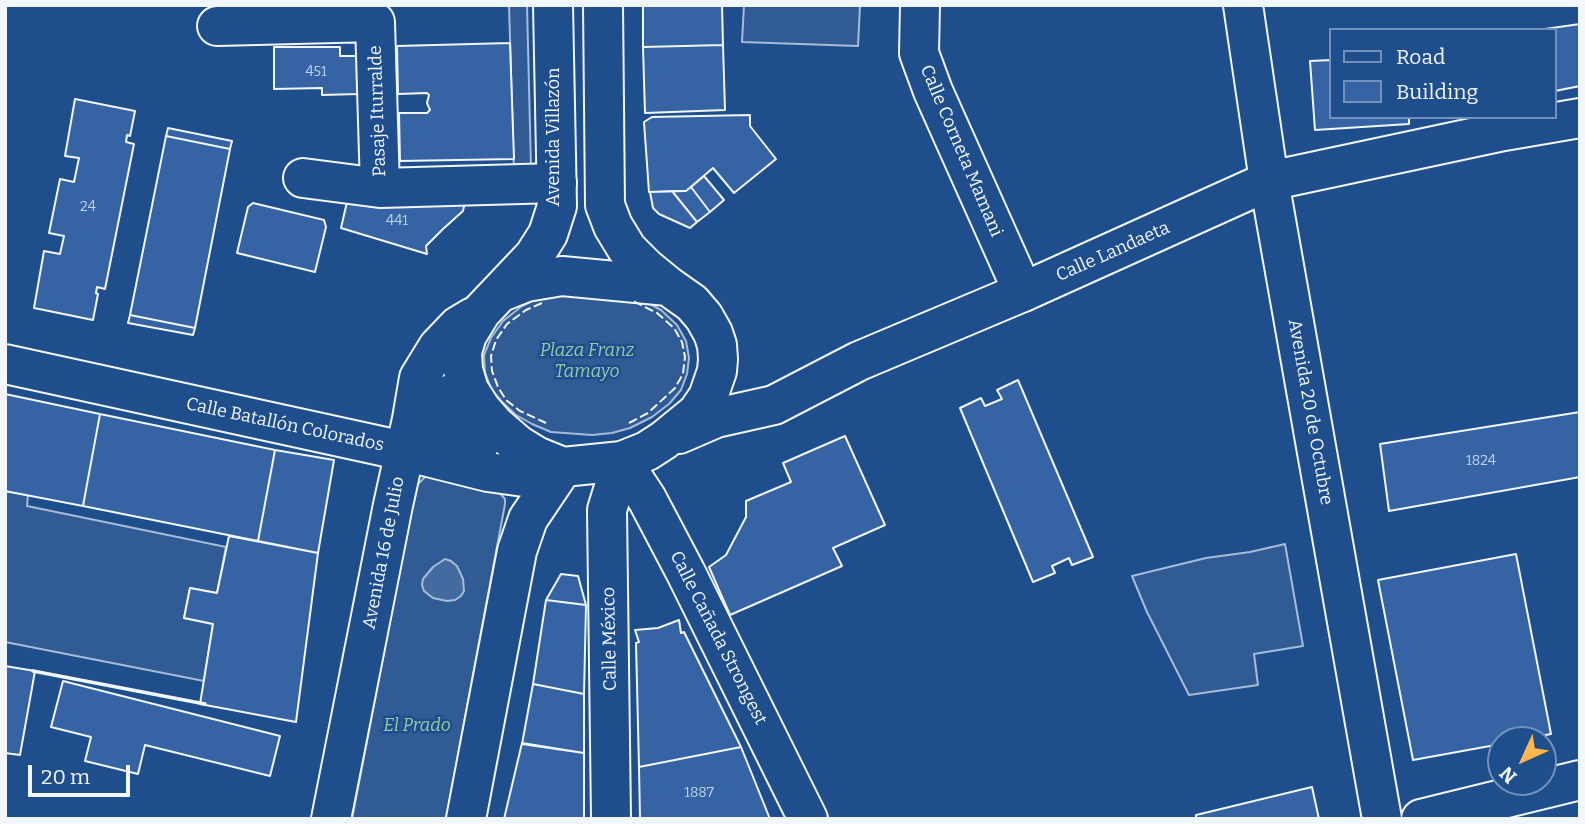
<!DOCTYPE html>
<meta charset="utf-8">
<style>
body{margin:0}
#map{position:relative;width:1585px;height:824px;overflow:hidden;background:#1f4e8c;font-family:Bitter,serif}
canvas{display:block}
.frame{position:absolute;inset:0;border:7px solid #f2f6ff;pointer-events:none}
.legend{position:absolute;left:1329px;top:28px;width:228px;height:91px;box-sizing:border-box;background:#1f4e8c;border:2px solid #7391ba;margin:0;padding:9px 12px;list-style:none;font-size:21px;color:#f2f6ff}
.legend li{display:flex;align-items:center;gap:14px;height:35px}
.legend b{width:35px;border:2px solid #7391ba}
.north{position:absolute;left:1487px;top:726px;width:70px;height:70px;box-sizing:border-box;background:#1f4e8c;border:2px solid #7391ba;border-radius:50%;rotate:225deg;font-size:19px;font-weight:700;line-height:28px;text-align:center;color:#f2f6ff}
.north::after{content:'';display:block;margin:auto;width:24px;height:32px;background:#ffb74d;clip-path:polygon(50% 0,100% 100%,50% 72%,0 100%)}
.scale{position:absolute;left:28px;top:765px;width:102px;height:32px;box-sizing:border-box;border:4px solid #f2f6ff;border-top:0;padding-left:9px;font-size:21px;line-height:24px;white-space:nowrap;color:#f2f6ff;-webkit-text-stroke:5px #1f4e8c;paint-order:stroke}
</style>
<div id="map">
<canvas width="1585" height="824"></canvas>
<div class="frame"></div>
<ul class="legend">
<li><b style="height:9px;background:#1f4e8c"></b>Road</li>
<li><b style="height:19px;background:#3563a3"></b>Building</li>
</ul>
<div class="north">N</div>
<div class="scale">20 m</div>
</div>
<script>
const context = document.querySelector('canvas').getContext('2d');
context.lineJoin = 'round';
function paint(path, color) { context.fillStyle = color; context.fill(path, 'evenodd'); }
const toPath = rows => new Path2D(rows.map(r => 'M' + r).join(''));
function strokePath(path, color, width, dash) { context.strokeStyle = color; context.lineWidth = width; context.lineCap = dash ? 'butt' : 'round'; context.setLineDash(dash || []); context.stroke(path); }
function label(font, color, halo, rows, align = 'center') {
  context.font = font + ' Bitter,serif'; context.lineWidth = 5; context.setLineDash([]); context.textBaseline = 'middle'; context.strokeStyle = halo; context.fillStyle = color; for (const [text, x, y, turn = 0] of rows) {
    context.save(); context.translate(x, y); context.rotate((+turn || 0) * Math.PI / 180); context.textAlign = isNaN(turn) ? turn : align; if (halo) context.strokeText(text, 0, 0); context.fillText(text, 0, 0); context.restore();
  }
}
const built = toPath([
 [509,5,527,5,531,168,514,174,509,5],
 [744,5,860,5,858,46,742,42,744,5],
 [545,295,639,298,661,310,677,325,686,341,689,358,687,374,681,390,669,404,652,417,630,428,612,433,592,435,551,432,532,424,516,415,502,402,491,389,485,372,484,355,491,338,503,321,522,306,545,295],
 [430,475,498,491,505,499,505,504,446,819,352,819,416,486,425,477,430,475],
 [5,491,28,495,27,506,226,547,217,593,190,588,184,618,213,624,204,681,5,642,5,491],
 [1285,544,1303,646,1254,654,1258,685,1189,695,1147,612,1132,576,1206,558,1250,552,1285,544]
]);
paint(built, '#305b95');
strokePath(built, '#a8bbd7', 2);
const water = toPath([
 [445,559,451,561,457,566,463,579,464,591,461,596,455,600,447,601,433,598,424,591,422,585,423,579,433,567,445,559]
]);
paint(water, '#446ba0');
strokePath(water, '#a8bbd7', 2);
const building = toPath([
 [643,5,722,5,723,45,643,47,643,5],
 [1580,24,1580,86,1555,91,1555,30,1538,30,1580,24],
 [510,43,514,159,400,161,399,113,427,113,430,110,427,103,429,95,427,93,398,94,397,46,510,43],
 [723,45,725,110,645,113,643,47,723,45],
 [274,47,340,47,340,56,357,56,358,94,322,95,322,88,274,89,274,47],
 [1331,60,1331,117,1409,117,1409,124,1315,130,1310,61,1331,60],
 [75,99,135,111,130,136,127,135,126,142,134,144,105,289,97,287,96,293,98,294,93,320,34,308,44,251,60,254,64,236,49,233,60,179,74,182,79,158,65,156,75,99],
 [750,115,750,126,776,159,734,193,713,168,686,191,649,192,644,122,652,117,750,115],
 [168,128,232,141,230,149,166,136,168,128],
 [166,136,230,149,195,328,130,315,166,136],
 [704,176,724,200,710,212,691,187,704,176],
 [691,187,710,212,697,222,672,191,686,191,691,187],
 [672,191,697,222,690,228,659,214,653,208,650,192,672,191],
 [461,201,464,206,463,211,443,229,426,246,427,254,341,228,347,202,461,201],
 [253,203,324,220,326,227,315,272,237,253,248,207,253,203],
 [130,315,195,328,193,335,128,323,130,315],
 [1018,380,1093,557,1072,565,1069,558,1052,566,1055,573,1033,582,960,408,981,398,985,406,1002,399,997,390,1018,380],
 [5,394,100,414,83,506,5,491,5,394],
 [1580,412,1580,477,1389,511,1380,444,1580,412],
 [100,414,275,450,258,541,83,506,100,414],
 [845,436,885,525,833,548,842,566,730,615,709,567,726,555,746,517,746,501,791,482,783,463,845,436],
 [275,450,334,460,318,553,258,541,275,450],
 [229,536,318,553,296,722,200,704,213,624,184,618,190,588,217,593,229,536],
 [1516,554,1551,734,1520,740,1501,740,1501,744,1413,760,1378,580,1516,554],
 [561,574,578,576,586,605,546,600,561,574],
 [546,600,586,605,584,694,533,684,546,600],
 [679,620,681,633,684,632,741,747,639,767,636,643,639,642,635,630,658,628,679,620],
 [5,666,35,671,20,755,5,753,5,666],
 [63,681,280,736,270,776,145,745,138,774,85,761,91,737,51,727,63,681],
 [533,684,584,694,584,753,522,744,533,684],
 [522,743,584,753,584,819,504,819,522,743],
 [741,747,770,819,640,819,639,767,741,747],
 [1312,787,1319,819,1196,819,1196,815,1312,787]
]);
paint(building, '#3563a3');
strokePath(building, '#f2f6ff', 2);
const minor = toPath([
 [920,5,919,53,933,91,1023,292],
 [217,26,375,22,380,188],
 [303,178,380,188,557,183],
 [448,395,465,424,480,439,480,443,436,436,435,433,437,426,446,396,448,395],
 [622,461,647,499,686,573,808,819],
 [1421,819,1580,780]
]);
const major = toPath([
 [603,5,605,205,613,226,627,249,646,268,668,286],
 [1243,5,1269,181,1382,819],
 [501,292,526,282,562,276,668,286,692,303,704,317,713,333,717,345,718,359,717,371,708,397,697,413,664,440,647,451,622,461,563,467,536,456,518,445,496,426,481,409,469,390,463,370,462,352,467,335,481,312,534,256,548,234,557,206,553,5],
 [5,364,404,451,488,472,531,478,563,467],
 [679,434,716,418,774,405,859,361,1023,292,1269,181,1504,131,1580,118],
 [331,819,393,505,412,419,419,378,438,347,458,326,473,317],
 [466,819,517,551,528,519,563,467],
 [611,819,607,510,622,461]
]);
strokePath(minor, '#f2f6ff', 42);
strokePath(major, '#f2f6ff', 42);
strokePath(minor, '#1f4e8c', 38);
strokePath(major, '#1f4e8c', 38);
strokePath(toPath([
 [542,303,526,310,507,324,496,340,491,356,492,371,498,387,506,400,520,411,546,423],
 [629,423,648,413,675,388,683,374,685,357,682,342,674,328,657,313,631,300]
]), '#f2f6ff', 2, [9, 3.5]);
strokePath(toPath([
 [33,671,205,704]
]), '#f2f6ff', 3.5);
label('14px', '#c3d1e8', null, [
 ["451",316,72],
 ["24",88,207],
 ["441",397,221],
 ["1824",1481,461],
 ["1887",699,793]
]);
label('18px', '#f2f6ff', '#1f4e8c', [
 ["Pasaje Iturralde",378,111,-92],
 ["Avenida Villazón",554,137,-90],
 ["Calle Corneta Mamani",961,151,67],
 ["Calle Landaeta",1113,252,-24],
 ["Avenida 20 de Octubre",1310,412,80],
 ["Calle Batallón Colorados",285,425,12],
 ["Avenida 16 de Julio",384,553,-79],
 ["Calle Cañada Strongest",718,638,63],
 ["Calle México",610,639,-91]
]);
label('italic 18px', '#97c8a6', '#1f4e8c', [
 ["Plaza Franz",587,351],
 ["Tamayo",587,372],
 ["El Prado",417,726]
]);
</script>
